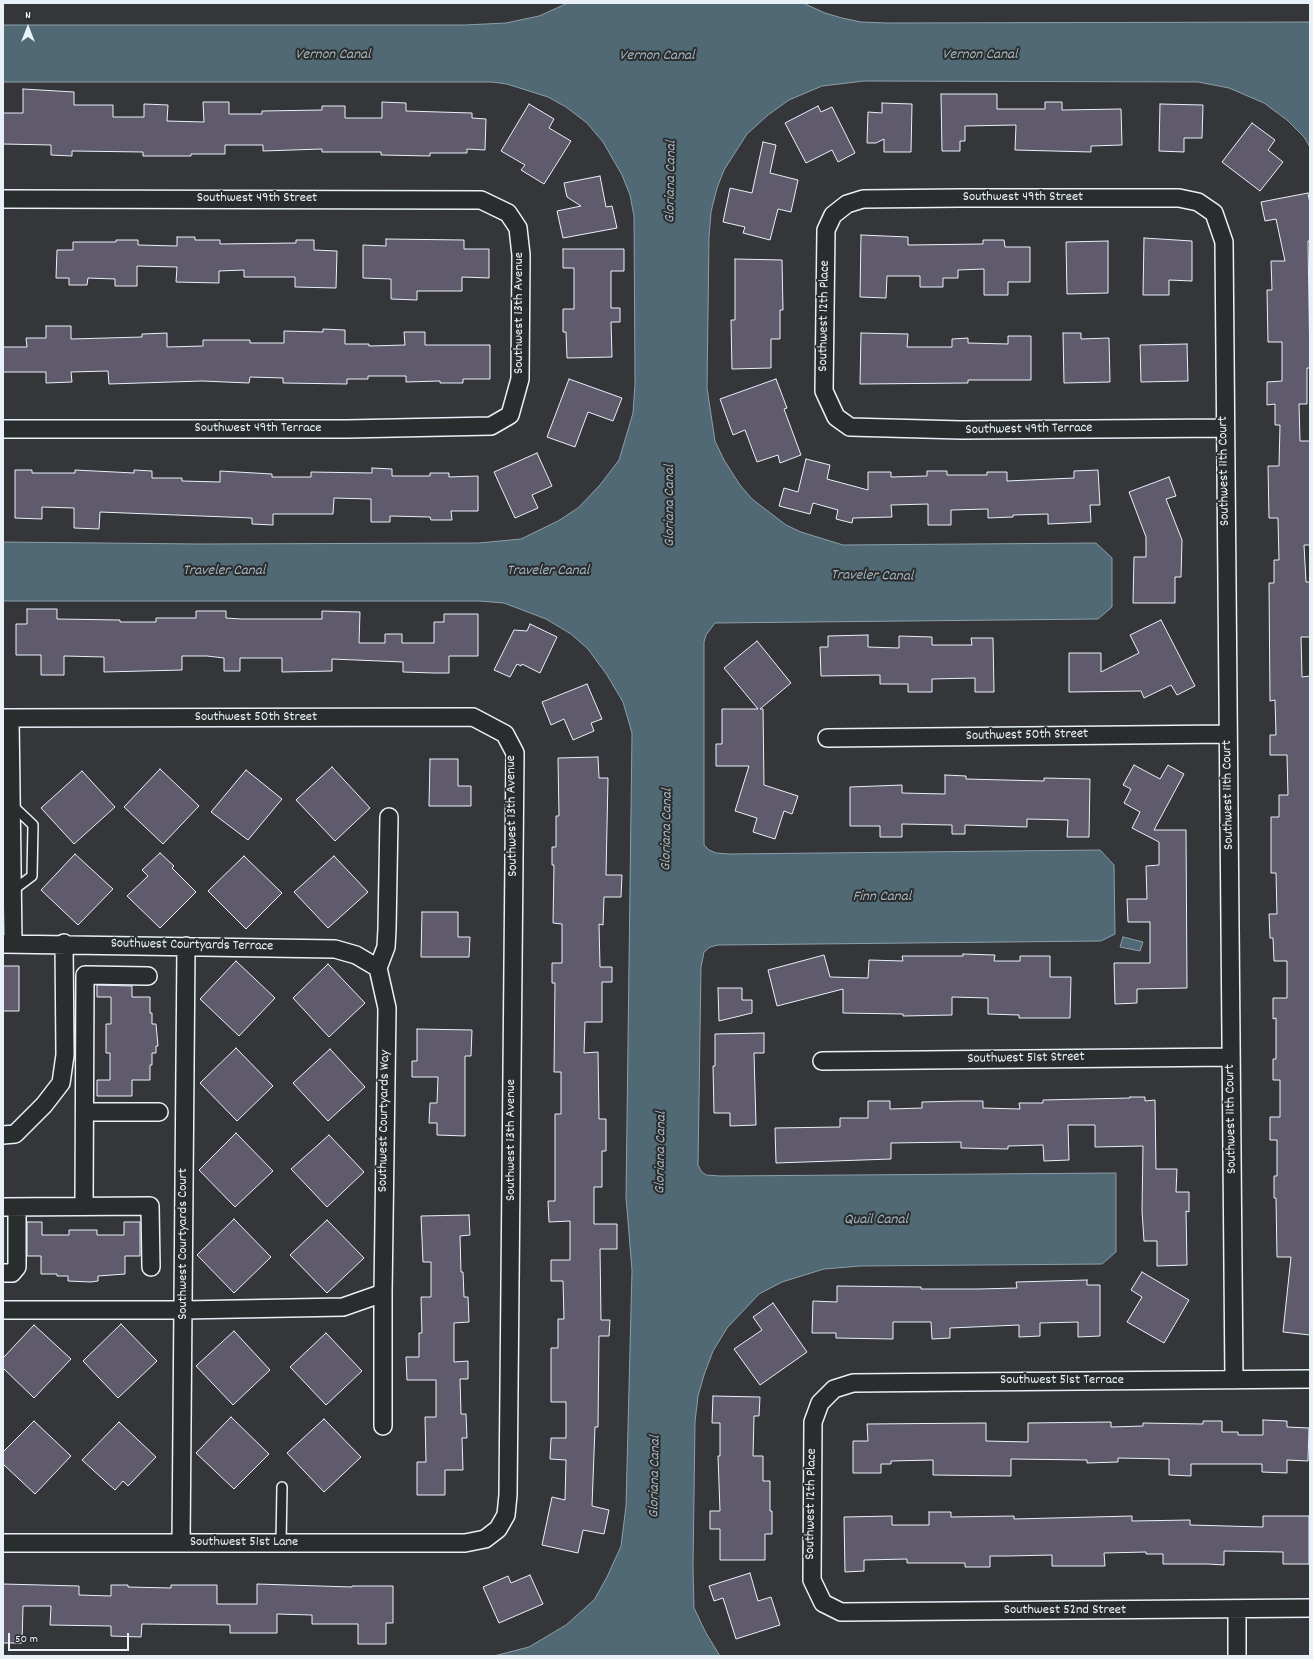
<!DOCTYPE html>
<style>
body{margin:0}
#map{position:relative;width:1313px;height:1659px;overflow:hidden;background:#35363a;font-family:Dekko,sans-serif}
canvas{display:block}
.frame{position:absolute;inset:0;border:4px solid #e8f1f8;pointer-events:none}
.north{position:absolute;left:8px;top:8px;width:40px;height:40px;-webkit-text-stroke:3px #2a2d2e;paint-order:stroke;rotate:0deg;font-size:11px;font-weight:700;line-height:16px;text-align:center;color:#e8f1f8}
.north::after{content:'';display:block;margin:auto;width:14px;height:18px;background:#e8f1f8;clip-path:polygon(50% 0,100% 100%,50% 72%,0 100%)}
.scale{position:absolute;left:8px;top:1633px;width:121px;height:18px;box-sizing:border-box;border:2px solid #e8f1f8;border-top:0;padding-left:5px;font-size:12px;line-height:14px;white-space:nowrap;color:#e8f1f8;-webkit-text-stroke:3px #2a2d2e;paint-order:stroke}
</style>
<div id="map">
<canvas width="1313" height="1659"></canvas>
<div class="frame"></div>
<div class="north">N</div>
<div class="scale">50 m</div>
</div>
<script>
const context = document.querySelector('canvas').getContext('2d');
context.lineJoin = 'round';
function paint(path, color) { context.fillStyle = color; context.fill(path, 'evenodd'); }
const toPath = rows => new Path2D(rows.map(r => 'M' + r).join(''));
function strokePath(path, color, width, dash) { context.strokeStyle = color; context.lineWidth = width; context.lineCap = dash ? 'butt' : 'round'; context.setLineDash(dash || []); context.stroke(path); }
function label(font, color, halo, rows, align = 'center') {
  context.font = font + ' Dekko,sans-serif'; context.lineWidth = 4; context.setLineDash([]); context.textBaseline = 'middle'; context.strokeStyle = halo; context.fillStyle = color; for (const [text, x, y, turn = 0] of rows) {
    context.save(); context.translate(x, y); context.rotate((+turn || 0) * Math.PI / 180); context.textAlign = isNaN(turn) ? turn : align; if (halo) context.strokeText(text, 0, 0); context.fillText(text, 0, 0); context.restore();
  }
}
const water = toPath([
 [568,3,803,3,825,13,842,18,861,22,886,23,1310,22,1310,147,1304,137,1287,120,1264,103,1229,88,1198,82,864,81,822,86,789,100,768,115,747,134,724,170,717,188,711,212,709,237,707,388,715,441,724,460,740,485,752,499,786,525,801,532,843,545,1096,543,1112,558,1112,607,1098,619,715,623,706,635,704,642,704,845,709,850,716,853,729,854,1100,850,1114,865,1115,934,1101,941,718,945,710,947,704,952,701,967,698,1165,701,1171,706,1175,720,1176,1116,1173,1116,1252,1102,1264,860,1266,824,1269,782,1282,759,1294,727,1328,713,1351,704,1375,698,1396,695,1422,693,1567,694,1608,706,1633,720,1656,494,1656,529,1647,566,1625,594,1600,607,1577,621,1546,626,1506,632,1270,626,1197,632,733,623,702,607,675,588,649,571,634,546,619,504,603,479,601,3,601,3,542,199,544,479,543,521,539,558,521,578,508,600,485,619,460,633,413,635,384,634,216,630,195,622,175,603,142,587,123,566,107,548,97,507,84,492,82,3,82,3,25,465,25,506,23,539,16,568,3],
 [1123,937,1143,942,1140,951,1120,947,1123,937]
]);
paint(water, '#506975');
strokePath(water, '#8d9fa9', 1);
const building = toPath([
 [23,89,74,92,74,105,113,105,113,117,144,117,144,104,168,105,167,121,204,122,203,102,229,102,229,114,262,114,262,111,322,110,322,106,345,106,345,118,382,118,382,102,406,103,406,111,472,113,472,118,486,119,485,150,467,149,467,153,430,153,430,156,381,155,381,152,322,152,322,149,263,151,263,145,225,145,225,154,191,154,191,156,143,156,143,152,72,151,72,156,51,155,51,145,3,144,3,113,23,113,23,89],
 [941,94,997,94,997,109,1045,109,1045,102,1062,102,1062,110,1121,109,1122,145,1091,146,1091,152,1015,150,1016,125,965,126,965,141,960,141,960,151,942,151,941,94],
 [882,103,912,104,911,152,884,152,884,139,876,143,867,143,868,112,882,113,882,103],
 [529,104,554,119,549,128,571,141,544,184,521,170,525,165,501,151,529,104],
 [1160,104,1203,105,1202,138,1184,138,1184,152,1159,151,1160,104],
 [818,106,821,112,832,107,855,153,838,162,832,150,806,163,785,123,818,106],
 [1252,123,1275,140,1268,150,1283,162,1260,191,1222,162,1252,123],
 [763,142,776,145,770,173,798,180,791,212,778,209,770,240,743,233,745,227,723,222,730,188,752,193,763,142],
 [600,176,606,207,612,206,617,228,563,238,557,211,581,206,567,197,564,183,600,176],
 [1308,193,1310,204,1310,241,1308,241,1310,368,1307,368,1307,404,1299,404,1300,441,1310,441,1310,545,1304,545,1306,582,1310,582,1310,637,1301,637,1302,677,1310,676,1310,1335,1283,1332,1291,1257,1277,1257,1276,1198,1274,1198,1274,1176,1277,1176,1277,1140,1270,1140,1270,1117,1280,1117,1280,1080,1273,1080,1273,1059,1276,1059,1276,1018,1273,1019,1273,998,1287,998,1287,961,1274,961,1273,938,1270,938,1269,914,1277,914,1276,873,1271,873,1271,817,1279,817,1279,795,1288,795,1287,755,1270,755,1270,735,1276,735,1275,700,1270,701,1269,583,1274,583,1274,560,1279,560,1278,518,1269,518,1268,466,1279,466,1280,425,1275,425,1275,404,1267,405,1267,382,1282,381,1282,342,1268,342,1267,290,1272,290,1271,261,1285,261,1276,219,1265,221,1261,202,1308,193],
 [861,235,908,237,908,245,983,244,983,240,1004,240,1005,247,1030,247,1030,282,1008,282,1008,295,984,295,984,269,958,270,958,278,943,278,943,287,920,287,920,276,887,276,886,298,860,297,861,235],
 [177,237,195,237,195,240,220,240,220,244,296,243,296,240,314,240,314,250,337,251,336,288,295,287,295,277,244,277,244,270,219,271,219,283,176,282,177,267,137,266,137,286,115,286,115,279,88,278,87,285,69,285,69,278,56,278,57,250,73,250,73,242,116,242,116,240,138,240,138,245,177,246,177,237],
 [1144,238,1192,241,1192,281,1169,280,1169,295,1143,295,1144,238],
 [386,239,464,240,464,249,489,249,489,278,462,277,462,291,417,291,417,300,391,299,391,279,363,278,363,245,386,246,386,239],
 [1108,241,1108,293,1067,294,1066,242,1108,241],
 [563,249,624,249,624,271,611,271,611,308,620,308,620,322,611,322,612,357,567,358,566,332,563,332,563,309,574,309,574,268,563,268,563,249],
 [735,259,782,260,783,310,780,310,780,339,771,339,771,368,732,369,731,320,735,320,735,259],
 [46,326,71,326,71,339,142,337,142,334,167,333,167,347,203,346,203,340,250,340,250,343,284,343,284,331,323,332,323,329,345,330,345,344,369,344,369,346,405,345,404,332,425,332,425,345,490,345,490,379,463,379,463,383,440,383,440,381,406,382,406,376,368,376,368,379,347,379,347,384,283,383,283,378,250,377,249,383,202,381,109,384,108,371,71,372,72,382,46,383,46,372,3,372,3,347,27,347,26,338,46,338,46,326],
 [861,333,908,334,907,347,952,347,952,339,968,338,968,343,1008,344,1008,336,1031,336,1031,380,968,380,968,383,860,384,861,333],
 [1063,333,1081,333,1081,339,1109,338,1110,382,1064,383,1063,333],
 [1187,344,1188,381,1141,382,1140,345,1187,344],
 [569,379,622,398,613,421,588,412,575,447,547,437,569,379],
 [776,379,787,408,784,409,801,455,780,463,778,455,757,462,745,430,733,435,720,399,776,379],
 [537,453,552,486,532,495,538,508,515,518,494,472,537,453],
 [806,459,830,465,827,479,868,490,868,472,891,472,891,477,927,476,927,471,947,471,947,475,987,475,987,472,1007,472,1007,481,1074,478,1074,471,1098,470,1100,505,1090,505,1091,522,1048,524,1048,514,1013,515,1013,517,988,518,988,509,951,510,951,525,928,525,928,504,891,505,892,517,853,518,852,523,836,519,838,510,813,503,810,514,779,506,784,488,798,492,806,459],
 [372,468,392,469,392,476,430,476,430,473,449,473,449,477,478,476,478,511,451,511,452,520,431,520,430,517,390,516,390,522,371,522,371,499,334,498,333,514,273,514,273,525,252,524,252,518,100,512,99,529,74,528,74,508,42,507,42,519,15,518,15,470,32,470,32,473,75,473,75,470,134,473,134,470,152,471,152,478,182,478,182,481,220,482,220,471,272,474,272,477,311,477,311,472,372,473,372,468],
 [1169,477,1176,496,1166,499,1182,540,1181,577,1175,577,1175,603,1133,603,1134,557,1146,557,1146,537,1129,492,1169,477],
 [27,609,57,609,57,619,120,620,120,622,156,622,156,618,196,618,196,611,226,611,226,618,241,619,322,619,322,611,360,612,359,643,385,643,385,634,402,634,402,643,434,643,434,622,444,622,444,614,478,614,478,656,449,656,449,673,434,673,403,672,403,662,332,659,332,671,282,672,282,658,240,658,240,671,224,671,224,658,207,656,182,656,182,670,104,672,104,657,64,656,64,675,41,675,41,655,16,655,16,624,27,624,27,609],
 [1161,620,1195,686,1177,695,1171,685,1144,698,1141,691,1069,692,1069,653,1101,653,1101,672,1139,653,1130,635,1161,620],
 [530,624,557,637,540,673,522,664,521,666,517,664,510,677,494,670,514,630,527,631,530,624],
 [868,635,868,647,899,648,899,636,932,637,932,645,972,645,971,638,993,638,994,692,975,692,975,678,932,679,932,692,908,692,908,684,880,684,880,675,821,676,820,647,828,647,828,636,868,635],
 [757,641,791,683,760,709,763,709,764,785,798,796,792,814,784,811,775,839,753,832,757,818,735,811,749,766,716,766,716,744,722,744,722,709,758,709,724,668,757,641],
 [587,684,602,719,591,723,594,731,573,740,564,719,551,725,542,702,587,684],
 [598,757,599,778,608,778,606,875,622,875,621,897,604,897,603,925,599,924,600,967,612,967,612,982,602,982,602,1022,585,1022,584,1053,598,1052,599,1119,606,1119,606,1151,602,1151,602,1187,594,1187,594,1224,617,1224,617,1249,600,1249,601,1320,610,1320,609,1336,599,1336,598,1427,595,1427,592,1506,609,1510,604,1534,583,1530,578,1553,542,1545,552,1497,565,1500,566,1460,550,1459,551,1438,566,1438,566,1402,551,1402,551,1348,558,1348,558,1319,564,1319,563,1281,551,1281,551,1260,570,1260,570,1221,549,1222,548,1201,555,1201,555,1114,561,1114,561,1072,554,1072,555,983,552,983,552,963,562,963,562,924,553,923,554,865,552,865,552,847,556,847,556,816,559,816,558,758,598,757],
 [430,759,458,759,458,786,471,786,471,806,429,806,430,759],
 [1134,765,1160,779,1168,765,1184,774,1154,830,1186,830,1187,988,1137,989,1137,1003,1115,1004,1114,963,1150,963,1150,922,1128,922,1127,899,1147,899,1146,866,1159,865,1159,842,1132,828,1140,812,1124,803,1131,789,1123,785,1134,765],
 [332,767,370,808,335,841,296,800,332,767],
 [160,769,199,806,163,844,124,807,160,769],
 [246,770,282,799,248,840,211,812,246,770],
 [82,771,115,807,74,844,41,808,82,771],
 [945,775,966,776,966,779,1044,781,1044,778,1090,779,1089,837,1067,837,1068,820,1027,819,1027,827,965,825,965,834,952,834,952,825,902,824,902,837,880,837,880,826,850,826,850,787,902,785,902,793,945,794,945,775],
 [160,853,174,866,172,868,196,892,160,928,127,896,148,876,142,870,160,853],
 [75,854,113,889,78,925,41,890,75,854],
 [244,856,282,893,246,929,208,891,244,856],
 [334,856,368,892,328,928,294,892,334,856],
 [422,912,458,912,458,937,470,937,469,957,421,957,422,912],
 [963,954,995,955,994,961,1020,961,1020,956,1050,956,1050,977,1071,977,1070,1018,1019,1018,1019,1015,988,1014,988,998,952,997,952,1015,903,1016,903,1014,843,1013,843,989,777,1006,768,970,824,955,830,977,868,978,869,960,903,961,902,956,963,956,963,954],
 [236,961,275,998,239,1036,200,999,236,961],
 [328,964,365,1003,329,1037,293,998,328,964],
 [3,966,19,966,19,1011,3,1011,3,966],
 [97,985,132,986,132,997,150,997,150,1013,152,1013,152,1024,156,1024,158,1046,156,1046,156,1053,152,1053,152,1065,150,1065,150,1080,132,1080,132,1096,97,1096,97,1080,110,1080,110,1053,106,1053,106,1024,111,1024,111,997,97,997,97,985],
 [718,988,742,988,742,1000,752,1000,752,1013,719,1021,718,988],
 [417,1029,472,1030,471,1056,465,1056,465,1136,437,1135,437,1123,429,1123,430,1103,437,1103,438,1077,412,1077,412,1061,417,1061,417,1029],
 [764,1033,764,1053,754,1053,756,1125,730,1126,730,1113,714,1113,713,1066,715,1066,715,1034,764,1033],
 [236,1048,273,1086,237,1121,200,1083,236,1048],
 [330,1049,365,1087,328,1121,293,1083,330,1049],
 [1130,1097,1145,1097,1145,1101,1155,1100,1156,1169,1177,1169,1176,1192,1189,1192,1189,1212,1186,1211,1187,1265,1157,1266,1157,1241,1144,1241,1142,1211,1143,1146,1095,1147,1095,1125,1068,1125,1069,1160,1044,1161,1043,1145,1008,1146,1008,1149,961,1148,961,1142,891,1143,891,1159,776,1163,775,1128,840,1127,840,1118,868,1118,868,1101,890,1101,890,1109,922,1108,922,1102,962,1101,983,1101,983,1108,1020,1109,1019,1103,1043,1103,1043,1100,1130,1098,1130,1097],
 [236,1133,273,1171,235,1207,199,1170,236,1133],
 [329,1135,364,1172,327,1207,291,1169,329,1135],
 [469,1215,470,1235,460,1236,461,1272,463,1272,464,1297,468,1297,469,1322,454,1323,454,1362,468,1361,468,1379,460,1379,461,1414,466,1414,467,1438,462,1438,463,1470,445,1470,445,1495,417,1495,417,1462,426,1462,425,1417,436,1417,436,1380,407,1380,406,1357,419,1357,419,1333,422,1333,421,1297,431,1297,431,1262,423,1262,421,1216,469,1215],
 [234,1219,271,1257,234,1293,197,1255,234,1219],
 [327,1220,364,1258,327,1293,290,1255,327,1220],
 [27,1222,42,1222,42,1235,69,1235,69,1230,97,1230,97,1235,124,1235,124,1222,140,1222,140,1256,125,1256,125,1274,98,1276,98,1281,91,1282,68,1281,68,1276,57,1276,57,1274,41,1274,41,1256,27,1256,27,1222],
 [1142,1272,1189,1300,1164,1343,1127,1322,1142,1297,1131,1290,1142,1272],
 [1087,1280,1087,1285,1100,1285,1100,1336,1078,1337,1078,1322,1040,1323,1040,1336,1019,1337,1019,1325,950,1328,950,1338,932,1339,931,1322,893,1322,893,1339,836,1338,836,1333,812,1333,813,1301,837,1302,837,1286,921,1287,921,1289,979,1289,1017,1288,1016,1282,1087,1280],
 [773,1303,807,1352,760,1385,734,1349,762,1330,753,1317,773,1303],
 [121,1324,157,1361,118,1398,83,1361,121,1324],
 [34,1325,71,1359,34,1398,3,1368,3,1358,34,1325],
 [234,1331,270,1370,233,1405,196,1366,234,1331],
 [326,1333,362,1371,326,1405,290,1367,326,1333],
 [713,1396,760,1397,759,1416,754,1416,753,1456,763,1456,763,1481,770,1481,770,1511,772,1511,772,1534,765,1534,765,1560,720,1560,720,1529,710,1529,710,1511,720,1511,718,1456,720,1456,720,1423,712,1423,713,1396],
 [231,1417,269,1454,234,1489,196,1453,231,1417],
 [324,1419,361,1457,324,1492,287,1453,324,1419],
 [1263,1420,1287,1421,1287,1427,1309,1428,1308,1461,1287,1460,1287,1473,1262,1472,1262,1464,1191,1464,1191,1476,1169,1475,1169,1459,1118,1458,1118,1462,1087,1463,1087,1460,1011,1459,1011,1476,933,1475,933,1460,891,1461,891,1464,881,1464,881,1473,853,1473,853,1441,868,1441,867,1424,986,1423,986,1441,1028,1442,1028,1423,1111,1422,1111,1427,1143,1426,1143,1423,1203,1424,1203,1421,1222,1421,1222,1432,1238,1432,1238,1435,1263,1435,1263,1420],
 [34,1421,71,1456,35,1494,3,1464,3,1452,34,1421],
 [119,1422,156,1457,128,1486,123,1481,115,1490,82,1460,119,1422],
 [929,1512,951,1512,951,1517,1014,1516,1014,1519,1132,1516,1132,1521,1190,1520,1190,1525,1263,1527,1263,1516,1309,1516,1309,1564,1283,1564,1283,1552,1224,1551,1224,1565,1208,1564,1163,1564,1163,1554,1146,1554,1146,1552,1104,1553,1105,1566,1052,1566,1052,1555,1008,1556,990,1556,990,1567,965,1567,965,1563,907,1563,907,1559,864,1560,864,1571,845,1572,844,1517,892,1516,892,1525,929,1525,929,1512],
 [750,1573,758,1601,771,1597,780,1625,736,1639,723,1598,714,1601,709,1586,750,1573],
 [530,1575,543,1604,499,1623,483,1587,508,1576,511,1583,530,1575],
 [3,1584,79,1586,79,1595,111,1596,111,1585,128,1585,128,1587,171,1588,171,1585,217,1585,217,1604,257,1604,257,1584,352,1587,352,1586,393,1586,393,1623,386,1623,386,1644,358,1644,358,1624,312,1624,312,1615,277,1614,277,1633,230,1633,230,1625,142,1624,141,1637,111,1636,111,1626,50,1625,51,1606,23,1606,22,1643,3,1643,3,1584]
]);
paint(building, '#5f5a6c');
strokePath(building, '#e8f1f8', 1);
const service = toPath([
 [12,805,33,825,32,876,12,891],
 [281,1543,282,1487]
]);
const minor = toPath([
 [3,199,481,200,508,213,518,228,521,255,520,379,510,415,491,426,347,429,3,429],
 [1225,428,961,430,850,427,836,417,824,391,826,230,833,215,847,204,863,199,960,198,1179,198,1198,202,1214,213,1224,242,1234,1380],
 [3,718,473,717,505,734,515,753,508,1495,506,1515,498,1529,485,1539,465,1543,3,1543],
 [10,718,13,943],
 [827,738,1227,734],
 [3,944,335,949,356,955,378,968],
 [822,1061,1231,1057],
 [85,1112,159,1112],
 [3,1135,15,1134,44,1105,61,1083,65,1055,64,943],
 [84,1206,85,975,148,976],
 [3,1207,150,1206,151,1267],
 [3,1273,12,1273,17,1267,17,1207],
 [3,1310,184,1310,343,1307,383,1293],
 [1310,1379,853,1383,834,1389,820,1403,813,1422,812,1580,823,1603,841,1612,1310,1608],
 [383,1426,383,1293,387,1008,378,968,386,947,387,929,389,817],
 [181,1543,186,946],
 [1237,1609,1237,1656]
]);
strokePath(service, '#e8f1f8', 12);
strokePath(minor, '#e8f1f8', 20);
strokePath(service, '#2a2d2e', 9);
strokePath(minor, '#2a2d2e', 17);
label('14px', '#e8f1f8', '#2a2d2e', [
 ["Southwest 49th Street",1023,198],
 ["Southwest 49th Street",257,199],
 ["Southwest 13th Avenue",520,313,-90],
 ["Southwest 12th Place",825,316,-89],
 ["Southwest 49th Terrace",258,429],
 ["Southwest 49th Terrace",1029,430,-1],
 ["Southwest 11th Court",1225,471,-91],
 ["Southwest 50th Street",256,718],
 ["Southwest 50th Street",1027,736,-1],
 ["Southwest 11th Court",1229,795,-91],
 ["Southwest 13th Avenue",513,816,-91],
 ["Southwest Courtyards Terrace",192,946,1],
 ["Southwest 51st Street",1026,1059,-1],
 ["Southwest 11th Court",1232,1119,-91],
 ["Southwest Courtyards Way",385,1121,-89],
 ["Southwest 13th Avenue",512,1140,-90],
 ["Southwest Courtyards Court",184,1244,-90],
 ["Southwest 51st Terrace",1062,1381],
 ["Southwest 12th Place",812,1504,-89],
 ["Southwest 51st Lane",244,1543],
 ["Southwest 52nd Street",1065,1611]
]);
label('italic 15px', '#a4b4bd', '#2a2d2e', [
 ["Vernon Canal",333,56],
 ["Vernon Canal",980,56],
 ["Vernon Canal",657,57],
 ["Gloriana Canal",672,182,-89],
 ["Gloriana Canal",671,506,-90],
 ["Traveler Canal",224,572],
 ["Traveler Canal",548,572],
 ["Traveler Canal",872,577,1],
 ["Gloriana Canal",668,830,-89],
 ["Finn Canal",882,898],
 ["Gloriana Canal",662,1153,-89],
 ["Quail Canal",876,1221],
 ["Gloriana Canal",656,1477,-89]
]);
</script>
